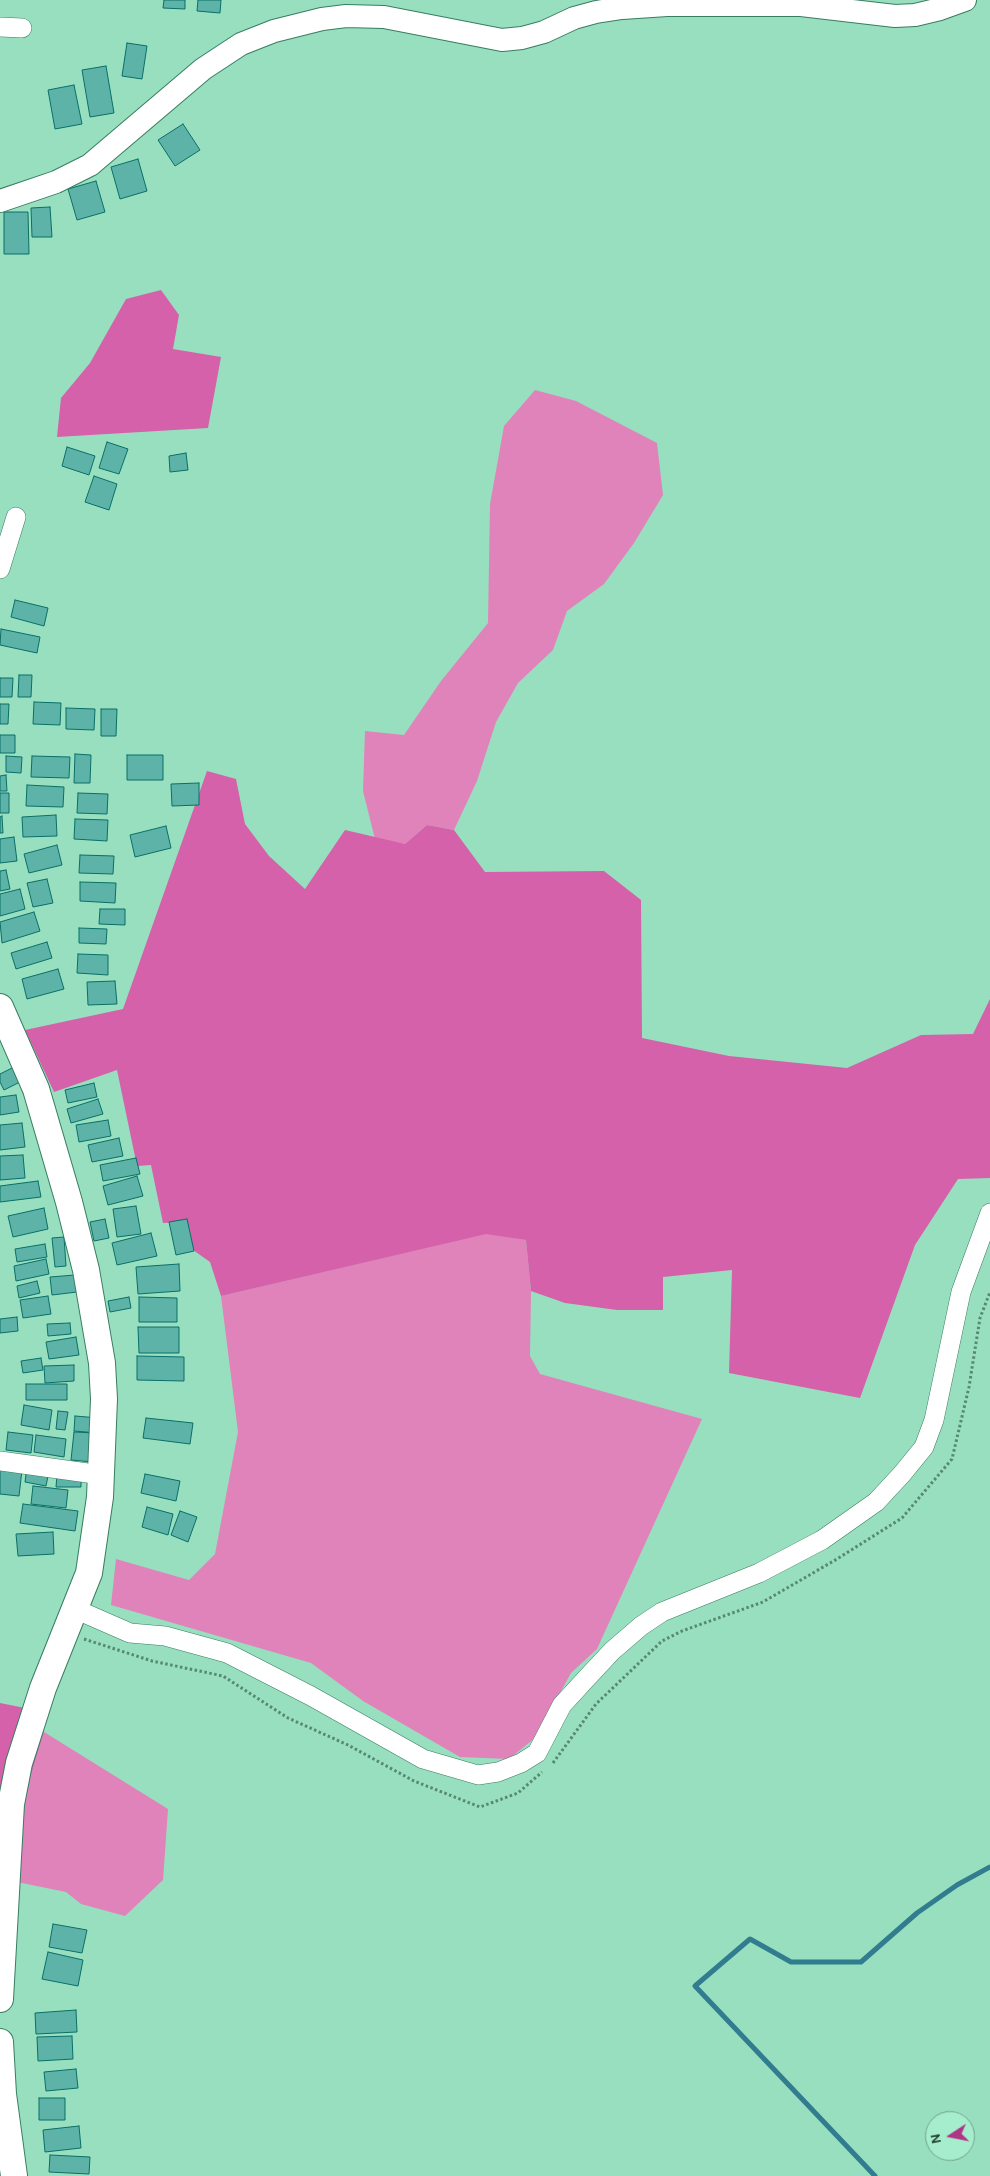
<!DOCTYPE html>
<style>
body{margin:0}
#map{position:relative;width:990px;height:2176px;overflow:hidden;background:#98dfbf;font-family:Karla,sans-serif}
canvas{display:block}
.north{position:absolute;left:925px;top:2111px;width:50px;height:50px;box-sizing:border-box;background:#a5edcc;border:1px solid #6fa58c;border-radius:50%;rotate:259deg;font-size:14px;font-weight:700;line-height:20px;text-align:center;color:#1d3a2d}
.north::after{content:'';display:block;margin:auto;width:18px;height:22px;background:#b13586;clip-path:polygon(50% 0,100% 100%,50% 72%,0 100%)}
</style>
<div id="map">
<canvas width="990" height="2176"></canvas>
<div class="north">N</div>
</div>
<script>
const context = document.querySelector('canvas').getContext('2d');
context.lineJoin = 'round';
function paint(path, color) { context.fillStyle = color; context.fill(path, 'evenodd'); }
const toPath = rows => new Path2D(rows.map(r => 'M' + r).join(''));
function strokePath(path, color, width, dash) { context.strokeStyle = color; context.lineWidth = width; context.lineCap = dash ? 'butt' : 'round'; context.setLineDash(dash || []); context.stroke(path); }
paint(toPath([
 [535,390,576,401,657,443,663,495,634,543,604,584,567,611,553,650,518,683,496,722,477,781,454,830,427,825,405,844,375,839,363,791,365,731,404,735,441,681,488,623,490,504,504,426],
 [486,1233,526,1240,531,1291,530,1356,540,1374,702,1419,597,1649,571,1673,535,1738,509,1759,460,1757,363,1701,311,1663,111,1605,116,1559,189,1580,215,1554,238,1432,221,1296],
 [44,1732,168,1809,163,1880,125,1916,81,1904,66,1892,17,1882,26,1792]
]), '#e083ba');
paint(toPath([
 [161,290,179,315,173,349,221,357,208,428,57,437,61,398,90,363,126,299],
 [207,771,236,779,245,824,269,856,305,889,345,830,405,844,427,825,454,830,485,872,604,871,641,900,642,1038,729,1056,847,1068,921,1035,973,1034,990,999,990,1178,958,1179,915,1245,860,1398,729,1373,732,1270,663,1277,663,1310,617,1310,565,1303,531,1291,526,1240,486,1234,221,1296,210,1262,193,1250,187,1222,163,1223,151,1165,137,1166,117,1070,54,1092,25,1030,123,1009],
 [0,1703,25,1708,44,1732,26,1792,17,1882,0,1908]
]), '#d461a9');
strokePath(toPath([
 [875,2176,695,1986,750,1939,791,1962,861,1962,917,1913,957,1885,990,1867]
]), '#317c8f', 5);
const building = toPath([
 [164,0,185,0,185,9,163,8,164,0],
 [198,0,221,0,220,13,197,11,198,0],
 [127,43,147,46,142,79,122,76,127,43],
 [106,66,114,113,90,117,82,70,106,66],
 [74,85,82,124,55,129,48,90,74,85],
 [183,124,200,150,175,166,158,140,183,124],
 [138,159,147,191,120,199,111,167,138,159],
 [96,181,105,212,77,220,68,189,96,181],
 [50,207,52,237,32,237,31,208,50,207],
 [4,212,28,212,29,254,4,254,4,212],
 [107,442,128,449,119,474,99,468,107,442],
 [67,447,95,456,89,475,62,466,67,447],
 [186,453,188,470,170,472,169,456,186,453],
 [94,476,117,484,109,510,85,502,94,476],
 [15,600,48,608,44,626,11,617,15,600],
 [1,629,40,637,37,653,0,645,1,629],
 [19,675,32,675,31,697,18,697,19,675],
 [0,678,13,678,12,697,0,697,0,678],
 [34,702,61,703,60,725,33,724,34,702],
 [0,704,9,704,8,724,0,724,0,704],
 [66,708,95,709,94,730,66,729,66,708],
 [101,709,117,709,116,736,101,736,101,709],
 [0,735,15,735,15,753,0,753,0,735],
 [75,754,91,755,90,783,74,783,75,754],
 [127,755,163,755,163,780,127,780,127,755],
 [6,756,22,757,21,773,6,772,6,756],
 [32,756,70,757,69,778,31,777,32,756],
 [6,775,7,791,0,791,0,776,6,775],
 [199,783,199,805,172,806,171,784,199,783],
 [27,785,64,787,63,807,26,806,27,785],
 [0,793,9,793,9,813,0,813,0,793],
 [78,793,108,794,107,814,77,813,78,793],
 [56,815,57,836,23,837,22,817,56,815],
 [2,816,3,833,0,833,0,817,2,816],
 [75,819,108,820,107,841,74,839,75,819],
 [166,826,171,848,135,857,130,835,166,826],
 [14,837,17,861,0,863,0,839,14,837],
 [57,845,62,865,29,873,24,854,57,845],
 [80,855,114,856,113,874,79,873,80,855],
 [6,870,10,889,0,891,0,871,6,870],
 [47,879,53,903,33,907,27,883,47,879],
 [80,882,116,883,115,903,80,901,80,882],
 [20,889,25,909,0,916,0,894,20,889],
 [100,909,125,909,125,925,99,924,100,909],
 [34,912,40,931,2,943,0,922,34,912],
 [79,928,107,929,106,944,79,943,79,928],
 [47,942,52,958,16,969,11,953,47,942],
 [78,954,108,955,108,975,77,973,78,954],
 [58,969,64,989,27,999,22,979,58,969],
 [115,981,117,1004,88,1005,87,982,115,981],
 [14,1067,20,1082,4,1090,0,1082,0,1074,14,1067],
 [94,1083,97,1097,68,1103,65,1090,94,1083],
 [16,1095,19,1112,0,1115,0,1097,16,1095],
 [98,1099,103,1114,71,1123,67,1109,98,1099],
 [108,1120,111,1136,79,1142,76,1125,108,1120],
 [22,1123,25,1147,0,1150,0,1125,22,1123],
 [119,1138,123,1156,92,1162,88,1145,119,1138],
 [23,1155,25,1178,0,1180,0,1156,23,1155],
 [136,1158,140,1174,103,1181,100,1165,136,1158],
 [137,1176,143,1196,108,1205,103,1186,137,1176],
 [38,1181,41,1197,0,1202,0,1186,38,1181],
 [136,1206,141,1234,117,1237,113,1209,136,1206],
 [44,1208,48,1229,13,1237,8,1216,44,1208],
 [105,1219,109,1238,94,1241,90,1222,105,1219],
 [187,1219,194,1251,176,1255,169,1222,187,1219],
 [151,1233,157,1256,117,1265,112,1243,151,1233],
 [64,1237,66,1266,55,1267,52,1238,64,1237],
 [45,1244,47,1257,17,1262,15,1249,45,1244],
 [46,1259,49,1274,16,1281,14,1266,46,1259],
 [179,1264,180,1291,138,1294,136,1267,179,1264],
 [75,1275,77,1292,52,1295,50,1277,75,1275],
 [37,1281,40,1293,19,1298,17,1286,37,1281],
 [48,1296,51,1314,23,1318,20,1300,48,1296],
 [129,1297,131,1308,110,1312,108,1301,129,1297],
 [139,1297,177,1298,177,1322,139,1322,139,1297],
 [17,1317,18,1331,0,1333,0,1319,17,1317],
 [70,1323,71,1334,48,1336,47,1324,70,1323],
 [138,1327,179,1327,179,1353,139,1353,138,1327],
 [76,1337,79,1355,49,1359,46,1342,76,1337],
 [137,1356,184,1357,184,1381,137,1380,137,1356],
 [41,1358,43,1370,23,1373,21,1361,41,1358],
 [74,1365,74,1381,45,1383,44,1366,74,1365],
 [26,1384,67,1384,67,1400,26,1400,26,1384],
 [24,1405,52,1410,49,1430,21,1425,24,1405],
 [58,1411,68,1412,65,1430,56,1429,58,1411],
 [75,1416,99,1418,98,1433,74,1431,75,1416],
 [146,1418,193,1423,190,1444,143,1438,146,1418],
 [8,1432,33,1435,31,1453,6,1450,8,1432],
 [74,1432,95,1433,93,1462,71,1460,74,1432],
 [36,1435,66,1439,64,1457,34,1452,36,1435],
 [0,1467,22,1470,19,1496,0,1494,0,1467],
 [27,1467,49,1471,46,1486,25,1482,27,1467],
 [145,1474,180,1481,176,1501,141,1493,145,1474],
 [57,1475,81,1476,81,1487,56,1487,57,1475],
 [33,1486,68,1490,66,1508,31,1504,33,1486],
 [23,1504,78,1511,75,1531,20,1523,23,1504],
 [147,1507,173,1514,168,1535,142,1527,147,1507],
 [180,1511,197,1517,188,1542,171,1535,180,1511],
 [53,1532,54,1554,18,1556,16,1534,53,1532],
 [53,1924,87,1930,82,1953,49,1947,53,1924],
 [48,1952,83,1960,78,1986,42,1979,48,1952],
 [76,2010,77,2032,36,2034,35,2013,76,2010],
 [72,2036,73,2059,38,2061,37,2037,72,2036],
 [76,2069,78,2088,46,2091,44,2072,76,2069],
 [39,2098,65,2098,65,2120,39,2120,39,2098],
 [79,2126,81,2148,45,2152,43,2130,79,2126],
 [50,2155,90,2157,89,2174,49,2172,50,2155]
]);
paint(building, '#5eb3a8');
strokePath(building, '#096f66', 1);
const minor = toPath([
 [0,27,22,28],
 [0,569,16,517],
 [0,1461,102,1475],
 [75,1609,130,1633,165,1636,227,1653,311,1696,423,1759,478,1775,498,1772,521,1763,537,1753,562,1705,584,1681,612,1651,641,1626,662,1612,759,1573,822,1540,876,1502,902,1474,924,1447,934,1420,961,1292,990,1213]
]);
const tertiary = toPath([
 [0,201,56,182,90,165,203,69,241,44,274,31,322,19,346,16,384,17,502,40,522,38,544,32,574,18,596,12,622,8,667,5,801,5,895,16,915,15,940,9,965,0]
]);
const secondary = toPath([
 [0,1007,36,1089,69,1202,86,1270,102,1363,104,1399,100,1497,89,1573,43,1688,19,1763,11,1804,0,1999],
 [0,2042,3,2094,14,2176]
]);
strokePath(minor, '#377d61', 20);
strokePath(tertiary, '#377d61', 24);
strokePath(secondary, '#377d61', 28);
strokePath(toPath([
 [84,1639,152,1661,223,1676,288,1718,348,1745,414,1781,480,1807,518,1793,542,1772],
 [553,1763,596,1704,662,1641,682,1631,763,1602,837,1559,902,1518,952,1459,969,1387,980,1318,990,1292]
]), '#578872', 3, [2.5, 2.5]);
strokePath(minor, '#fff', 19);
strokePath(tertiary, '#fff', 22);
strokePath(secondary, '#fff', 26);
</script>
